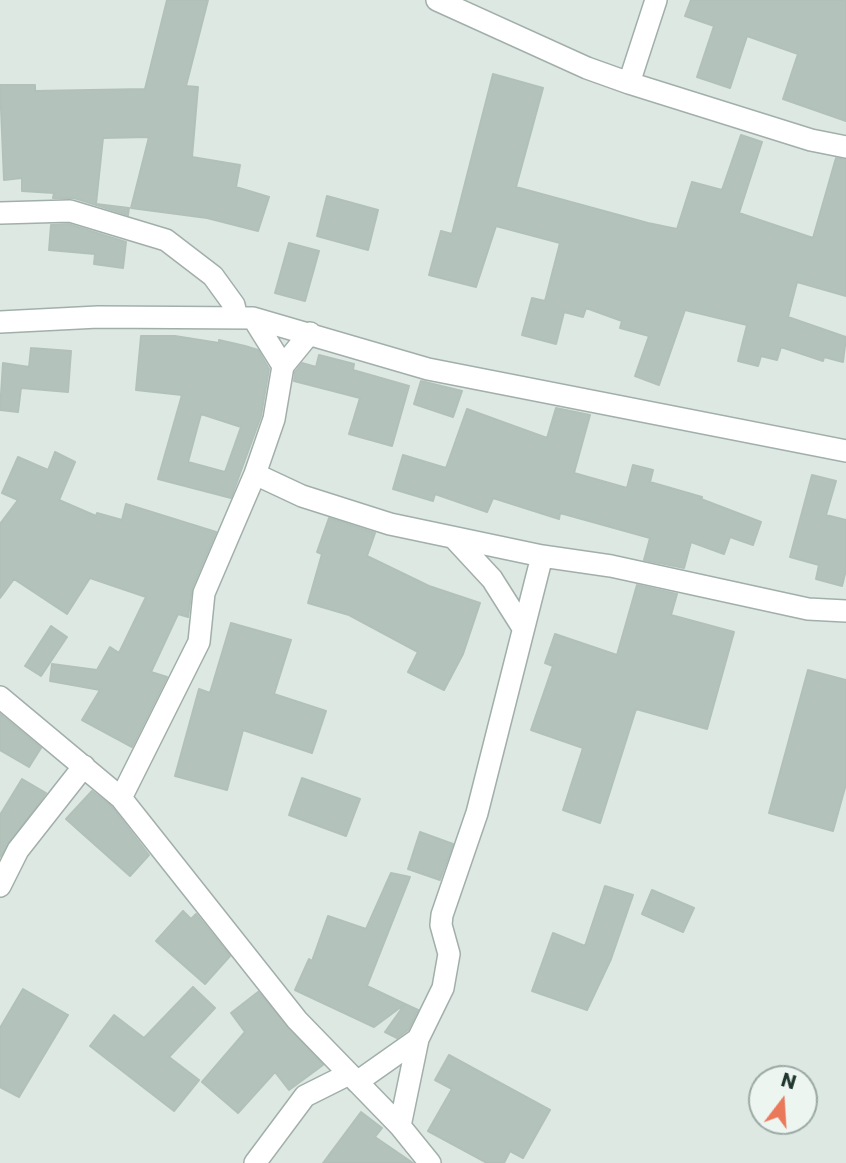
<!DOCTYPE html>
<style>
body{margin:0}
#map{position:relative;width:846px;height:1163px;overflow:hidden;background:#dee8e3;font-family:Poppins,sans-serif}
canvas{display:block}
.north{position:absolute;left:748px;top:1065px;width:70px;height:70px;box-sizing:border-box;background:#edf5f1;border:2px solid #9ba9a4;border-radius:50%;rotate:17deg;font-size:19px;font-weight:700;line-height:28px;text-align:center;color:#203730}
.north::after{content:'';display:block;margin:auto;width:24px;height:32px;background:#ea795a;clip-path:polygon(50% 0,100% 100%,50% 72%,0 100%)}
</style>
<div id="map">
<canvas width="846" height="1163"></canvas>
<div class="north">N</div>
</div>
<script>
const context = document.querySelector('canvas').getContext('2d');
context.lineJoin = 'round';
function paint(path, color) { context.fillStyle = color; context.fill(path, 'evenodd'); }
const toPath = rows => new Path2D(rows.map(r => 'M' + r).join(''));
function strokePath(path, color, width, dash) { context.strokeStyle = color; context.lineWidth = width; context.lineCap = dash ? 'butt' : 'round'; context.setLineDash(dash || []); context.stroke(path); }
const building = toPath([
 [167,0,208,0,186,86,198,87,192,157,240,165,236,187,269,197,258,231,207,218,131,208,149,137,103,138,96,204,129,208,128,215,74,198,53,198,54,193,22,191,22,178,4,180,0,85,35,85,35,91,145,89,167,0],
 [691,0,846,0,846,121,783,99,798,54,747,36,730,88,697,77,714,26,685,16,691,0],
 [493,74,543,88,516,187,648,223,677,229,692,182,722,190,741,135,762,142,739,213,813,238,836,158,846,160,846,296,797,282,788,317,846,337,843,362,824,357,823,361,781,347,777,360,761,356,758,366,738,361,747,325,685,310,659,385,635,376,649,336,620,328,622,321,586,308,583,317,564,312,556,344,522,335,532,298,545,301,560,243,496,226,476,287,429,275,441,231,452,234,493,74],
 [327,196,378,210,368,250,317,236,327,196],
 [68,224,126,242,123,268,94,264,95,254,49,250,51,225,68,224],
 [289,243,319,251,305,301,275,293,289,243],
 [141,336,175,336,219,343,219,340,245,346,258,350,269,369,261,416,231,498,158,479,182,395,136,390,141,336],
 [201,414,241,427,225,472,188,462,201,414],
 [31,348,71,351,68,392,21,388,18,412,0,410,3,363,29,367,31,348],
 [319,355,354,364,353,370,409,386,392,446,349,434,360,398,294,381,295,372,302,363,316,367,319,355],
 [421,381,462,391,453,417,414,404,421,381],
 [556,408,590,415,574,473,627,488,633,465,653,470,650,482,702,497,701,499,761,522,753,545,730,537,724,554,691,542,684,568,644,560,650,538,560,513,559,519,493,498,487,512,435,494,433,501,393,489,403,455,446,468,467,409,547,438,556,408],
 [55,452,75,462,59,500,96,516,97,513,122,520,126,504,216,532,192,588,188,617,178,614,151,672,167,677,132,747,82,720,100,690,50,681,52,664,97,670,110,647,119,653,146,597,90,578,67,614,14,579,0,598,0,524,18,500,2,493,18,457,48,470,55,452],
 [812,475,836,481,826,515,846,520,846,570,842,586,816,579,819,565,790,557,812,475],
 [329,518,375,533,367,556,429,586,480,603,463,654,444,690,408,672,418,652,349,615,308,603,322,554,317,552,329,518],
 [637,585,677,594,671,615,734,632,707,729,636,709,600,823,563,810,583,748,531,730,553,666,545,663,555,634,617,655,637,585],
 [231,623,291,640,274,694,326,711,312,753,243,730,227,790,175,776,199,689,210,693,231,623],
 [51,626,67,637,41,676,25,666,51,626],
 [808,670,846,680,846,784,833,831,769,813,808,670],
 [0,714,41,748,29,767,0,750,0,714],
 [302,778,360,799,346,836,289,815,302,778],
 [22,779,46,793,0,857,0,815,22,779],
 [92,791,112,807,149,855,130,876,66,819,92,791],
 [420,832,453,844,440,880,408,869,420,832],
 [391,873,410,877,367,986,405,1004,374,1027,295,990,309,959,312,961,328,916,366,929,391,873],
 [605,886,633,895,611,959,587,1010,532,991,553,933,585,946,605,886],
 [652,890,694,908,683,932,642,914,652,890],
 [183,911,191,919,196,914,230,956,205,984,156,941,183,911],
 [193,987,215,1008,169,1057,199,1080,174,1111,90,1046,114,1015,144,1038,193,987],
 [23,989,68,1015,19,1097,0,1087,0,1028,23,989],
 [258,992,323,1065,289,1090,275,1072,238,1113,202,1082,245,1032,231,1013,258,992],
 [405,1004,418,1010,408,1030,397,1038,385,1032,405,1004],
 [449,1055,550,1110,523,1158,510,1151,504,1163,487,1163,428,1131,452,1089,435,1080,449,1055],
 [361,1112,382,1128,375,1137,413,1163,323,1163,361,1112]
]);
paint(building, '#b3c3bc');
strokePath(building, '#b1c1ba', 2);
const minor = toPath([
 [437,0,587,68,629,83,656,0],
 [629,83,811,140,846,147],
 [0,213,70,211,166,240,213,276,234,305,237,318],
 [253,318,283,366],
 [0,322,98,317,253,318,428,369,846,451],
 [310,333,283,366,274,419,255,474,302,496,390,524,542,556,611,566,808,609,846,611],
 [454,538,492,579,523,628],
 [0,697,121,798,297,1020,400,1126,430,1163],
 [121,798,199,642,204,593,255,474],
 [0,886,18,850,84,766],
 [357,1082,418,1039],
 [400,1126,418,1039,443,988,449,954,441,925,442,915,477,813,542,556],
 [255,1163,305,1096,349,1074]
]);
strokePath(minor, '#a1afaa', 24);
strokePath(minor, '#fff', 21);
</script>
